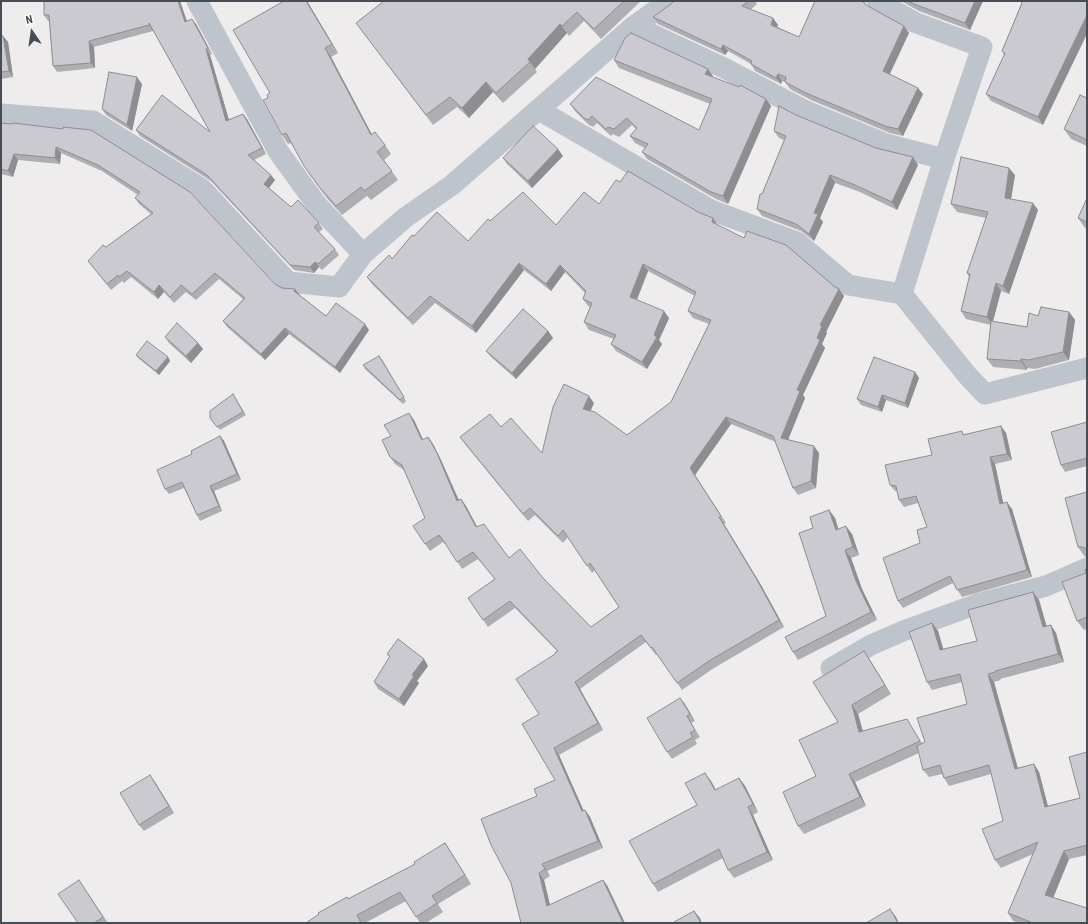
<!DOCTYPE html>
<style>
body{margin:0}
#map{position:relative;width:1088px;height:924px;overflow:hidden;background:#eeecec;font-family:"Roboto Condensed",sans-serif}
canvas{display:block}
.frame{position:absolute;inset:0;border:2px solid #464d56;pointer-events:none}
.north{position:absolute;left:12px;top:12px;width:40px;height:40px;-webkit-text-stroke:3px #fff;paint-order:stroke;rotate:347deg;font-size:11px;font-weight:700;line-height:16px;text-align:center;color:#464d56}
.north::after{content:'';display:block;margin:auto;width:14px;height:18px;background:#464d56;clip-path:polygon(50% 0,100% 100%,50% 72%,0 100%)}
</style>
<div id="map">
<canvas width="1088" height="924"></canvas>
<div class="frame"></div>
<div class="north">N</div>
</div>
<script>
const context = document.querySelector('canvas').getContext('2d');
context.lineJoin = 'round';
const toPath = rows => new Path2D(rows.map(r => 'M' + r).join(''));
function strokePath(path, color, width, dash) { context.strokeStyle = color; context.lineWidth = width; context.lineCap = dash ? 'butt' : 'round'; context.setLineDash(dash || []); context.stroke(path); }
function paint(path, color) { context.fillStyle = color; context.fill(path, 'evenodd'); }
strokePath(toPath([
 [197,1,278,151,317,205,363,254],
 [634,26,724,68,806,111,886,144,944,159],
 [539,110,711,210,797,242,848,285,902,294,944,159,982,47,914,22,877,1],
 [1,114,93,121,202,189,288,282,339,287,363,254,406,217,452,185,634,26,669,1],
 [902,294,967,375,985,394,1087,368],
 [831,668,871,645,903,631,977,604,1046,586,1087,568]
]), '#bec4cc', 21);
paint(toPath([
 [44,1,180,1,187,21,196,24,212,54,210,55,229,120,243,114,247,119,266,154,254,160,275,180,269,188,291,207,319,223,323,229,319,232,335,249,339,255,322,270,319,267,314,273,294,270,211,181,140,136,136,130,210,132,153,30,153,31,94,47,95,68,57,72,53,66,49,21,48,21,44,15],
 [307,1,338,53,331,57,372,135,385,145,391,154,384,160,398,180,371,200,367,196,342,215,326,197,310,175,291,143,288,144,282,135,268,98],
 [385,1,641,1,601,39,584,21,569,36,567,33,535,69,537,72,503,103,493,92,469,118,457,107,433,125,356,23],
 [677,1,755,1,757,4,750,10,773,18,778,25,777,27,799,37,815,1,865,1,866,5,909,33,889,74,923,94,903,136,890,133,811,100,790,89,785,82,782,81,781,84,755,71,751,64,728,51,725,55,658,24,653,17],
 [901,1,983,1,970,30,919,11],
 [1021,1,1043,125,991,101,986,94,1004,55,1002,51,1021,4],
 [1,36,3,36,8,42,13,77,1,79],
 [614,60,713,76,712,77,766,99,771,106,728,204,716,199,647,159,642,152,645,148,635,143,630,136,636,129,632,125,619,137,613,134,611,136,597,123,593,127,589,125,575,111,570,104,699,130,710,104,619,68],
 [142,84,132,131,106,115,102,109],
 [1087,98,1087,146,1071,139,1064,129],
 [796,115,918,165,897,210,860,192,835,183,820,218,823,222,814,241,801,231,762,216,757,209,762,194,784,140,779,138,774,131],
 [1,123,63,129,275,284,300,295,326,316,369,330,340,373,289,334,265,360,227,327,223,321,243,299,219,279,196,300,186,292,174,303,164,292,158,299,131,277,124,283,122,281,111,290,88,261,106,247,151,214,139,204,135,198,138,195,102,171,61,153,60,164,18,160,13,177,1,174],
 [563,156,532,188,507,164,503,158],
 [1015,175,1011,199,1038,210,1009,294,1001,291,993,321,1027,327,1038,316,1069,312,1075,320,1069,360,1035,369,1027,368,1027,370,993,367,987,359,991,325,966,319,961,311,969,277,967,273,986,218,957,212,951,204],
 [620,182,718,226,844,296,826,332,827,333,822,344,825,348,803,395,805,398,788,439,819,453,816,488,798,495,793,488,776,442,731,424,695,475,726,523,724,524,761,585,784,627,714,668,682,690,657,654,656,655,646,642,580,689,603,730,559,755,583,811,585,810,590,817,603,848,547,871,550,876,544,880,550,905,603,880,608,887,521,923,537,796,555,780,539,714,555,654,557,651,515,608,488,627,468,598,495,579,478,559,462,569,446,544,445,544,443,542,430,551,425,544,425,518,404,470,395,464,390,457,391,436,414,420,423,440,428,437,433,444,441,460,459,500,461,499,466,506,477,527,509,558,543,578,591,627,619,607,595,570,592,573,568,537,563,543,535,515,528,521,465,444,460,437,501,427,542,453,594,403,590,411,627,435,671,402,709,324,693,318,688,311,695,296,648,271,637,300,669,318,659,340,662,344,647,369,616,351,611,344,614,339,589,330,584,322,590,307,588,306,583,299,585,293,565,272,551,291,524,270,476,333,435,303,413,325,372,284,367,277,392,259,414,236,468,241,490,221,556,225,599,204],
 [1087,198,1087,228,1085,228,1078,218],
 [548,331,553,338,516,379,491,357,486,351],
 [165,337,198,343,203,349,191,363,169,343],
 [136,355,168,357,170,361,159,375,138,358],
 [382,359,406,401,403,404,365,369,363,365],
 [915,372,919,378,908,408,886,400,882,412,861,405,857,399],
 [235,397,246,415,220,430,210,418],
 [1087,422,1087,466,1065,472,1061,465],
 [1006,433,1012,460,995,464,1003,503,1012,509,1032,577,962,597,953,583,903,608,898,601,920,543,927,527,918,503,904,507,899,500,898,492,895,491,890,485,932,455,965,434],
 [220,436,224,441,241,480,214,491,222,511,200,521,197,515,184,488,169,494,165,489,192,454],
 [1087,492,1087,556,1085,557,1078,547],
 [829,510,835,518,838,529,852,534,859,555,851,558,862,589,877,620,798,660,793,652,826,616,813,528],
 [1087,568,1087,629,1084,630,1077,621],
 [1039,600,1046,626,1056,633,1064,662,1000,679,1001,680,994,682,1018,768,1034,764,1039,772,1048,806,1080,798,1087,752,1087,855,1069,859,1053,898,1087,923,1019,923,1013,921,1008,913,1033,854,1001,868,995,860,1003,821,991,774,949,786,944,778,942,774,929,777,923,770,919,753,855,782,866,806,804,834,798,826,816,776,838,722,864,651,891,694,858,714,863,731,912,728,922,743,925,742,967,704,962,682,932,690,927,682,932,623,938,631,943,649,977,641],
 [387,654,424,659,428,666,417,681,419,683,404,706,378,689,374,682,390,657],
 [680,698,695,721,691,723,700,737,695,740,697,744,672,759,667,752],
 [739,778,745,786,758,812,753,815,773,860,734,878,728,870,723,858,658,892,653,884,711,781,716,790],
 [155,782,174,813,144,831,139,825],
 [445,843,471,884,438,904,443,912,426,923,420,923,406,901,365,923,306,923,348,899,415,864],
 [79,880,108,923,78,923]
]), '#aeaeb3');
paint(toPath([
 [178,1,180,1,189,28,185,22],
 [306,1,307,1,338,53,332,44],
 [975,1,983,1,970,30,965,23],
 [1087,15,1087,34,1043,125,1038,117],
 [773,18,778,25,775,31,771,25],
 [192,19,196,24,212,54,208,48],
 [149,23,153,29,153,31,149,25],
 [560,24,567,33,535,69,528,59],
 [904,26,909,33,888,78,883,71],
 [3,36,8,42,13,77,9,71],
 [89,41,94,47,95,68,91,63],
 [723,45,728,51,725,55,721,49],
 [325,48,331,57,377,144,371,135],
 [206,49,210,55,231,127,226,121],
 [708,69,713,76,710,81,705,74],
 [778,74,782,81,781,84,776,78],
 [137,77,142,84,132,131,127,125],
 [486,82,493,92,469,118,462,108],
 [918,88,923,94,903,136,898,129],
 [766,99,771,106,728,204,723,196],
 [243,114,247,119,266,154,262,148],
 [56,147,61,153,60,164,55,158],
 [558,149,563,156,532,188,528,181],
 [14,154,18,160,13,177,8,171],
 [913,157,918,165,897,210,892,202],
 [1009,168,1015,175,1010,205,1005,198],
 [271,175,275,180,268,189,264,184],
 [830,175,835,183,820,218,823,222,814,241,809,234,814,213],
 [1033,203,1038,210,1009,294,1003,286],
 [713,218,718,226,712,222],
 [315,262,319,267,314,273,310,267],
 [519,263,524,270,476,333,472,326],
 [643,264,648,271,635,304,630,297],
 [560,265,565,272,551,291,546,284],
 [996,283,1001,291,992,325,987,317],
 [159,285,164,292,158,299,154,292],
 [295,289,300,295,298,298,294,291],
 [839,289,844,296,826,332,827,333,822,344,825,348,803,395,805,398,786,445,781,438,797,390,817,338,820,325],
 [664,311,669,318,659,340,662,344,647,369,642,362],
 [1069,312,1075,320,1069,360,1063,352],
 [365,324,369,330,340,373,335,367],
 [285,328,289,334,265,360,261,354],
 [548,331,553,338,516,379,512,373],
 [198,343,203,349,191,363,186,356],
 [168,357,170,361,159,375,156,371],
 [1021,359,1027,368,1027,370,1021,361],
 [915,372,919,378,908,408,905,403],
 [882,395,886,400,882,412,878,407],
 [589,396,594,403,588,417,583,409],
 [409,413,414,420,427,448,422,440],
 [726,417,731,424,695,475,726,523,690,468],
 [1001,426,1006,433,1012,460,1007,454],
 [220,436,224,441,241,480,237,474],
 [428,437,433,444,441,460,462,508,457,501],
 [814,446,819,453,816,488,811,481],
 [990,457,995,464,1005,511,1000,504],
 [210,486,214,491,222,511,219,506],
 [461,499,466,506,481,534,476,527],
 [1007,502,1012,509,1032,577,1027,570],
 [829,510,835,518,841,538,836,530],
 [719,517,724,524,761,585,784,627,779,620],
 [846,526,852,534,859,555,853,547],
 [845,550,851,558,862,589,877,620,871,612,856,581],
 [1033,592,1039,600,1049,634,1043,627],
 [932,623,938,631,946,658,940,650],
 [1051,625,1056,633,1064,662,1058,654],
 [864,651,870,660,891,694,885,685],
 [424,659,428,666,417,681,419,683,404,706,399,699,412,675],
 [988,674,994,682,1020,777,1015,769],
 [575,682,580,689,603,730,598,723],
 [680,698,685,704,695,721,690,714],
 [852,705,858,714,865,740,859,732],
 [554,748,559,755,587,818,582,811],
 [1034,764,1039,772,1050,815,1045,807],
 [705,773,711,781,720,798,715,790],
 [849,774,855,782,866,806,860,797],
 [150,775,155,782,174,813,169,806],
 [739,778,745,786,758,812,753,804],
 [748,807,753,815,773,860,767,852],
 [585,810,590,817,603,848,598,841],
 [445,843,451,852,471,884,465,875],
 [1064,851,1069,859,1051,903,1045,895],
 [542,864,547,871,550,876,545,869],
 [539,873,544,880,552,914,547,906],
 [603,880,608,887,625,923,623,923],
 [890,909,896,917,899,923,898,923],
 [694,911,700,918,702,923,701,923]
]), '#8d8d92');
const building = toPath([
 [44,1,178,1,185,22,192,19,208,48,206,49,226,121,243,114,262,148,248,155,271,175,264,184,291,207,298,200,319,223,314,227,335,249,318,264,315,262,310,267,290,265,207,175,136,130,162,95,210,132,149,23,149,25,89,41,91,63,53,66,49,15,44,15,44,1],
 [284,1,306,1,332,44,325,48,371,135,375,132,385,145,377,152,392,171,364,191,361,187,336,206,320,188,304,166,286,133,282,135,263,100,268,98,267,95,270,93,233,30,284,1],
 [384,1,624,1,594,29,577,12,562,26,560,24,528,59,530,62,496,93,486,82,462,108,450,97,426,115,356,23,384,1],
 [674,1,676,1,677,2,677,1,748,1,742,6,773,18,771,25,799,37,815,1,862,1,866,5,904,26,883,71,918,88,898,129,885,126,806,93,785,82,786,77,778,74,776,78,751,64,752,61,723,45,721,49,653,17,671,4,674,1],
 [908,1,975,1,965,23,914,4,908,1],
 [1021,1,1087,1,1087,15,1038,117,986,94,1005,53,1002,51,1022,3,1021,2,1021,1],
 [631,33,708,69,705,74,739,87,740,85,766,99,723,196,711,192,642,152,648,144,630,136,637,128,627,118,614,129,608,127,606,129,592,116,588,120,584,118,570,104,596,77,699,130,712,99,614,60,625,38,631,33],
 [1,36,3,36,9,71,1,72,1,36],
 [109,72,137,77,127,125,102,109,109,72],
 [1080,95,1087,98,1087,140,1064,129,1080,95],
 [779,106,796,115,876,148,913,157,892,202,855,185,830,175,814,213,818,214,809,234,796,224,757,209,760,194,762,194,786,136,774,131,779,106],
 [1,123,13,124,13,123,63,129,63,127,91,130,190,192,275,284,282,288,295,289,294,291,326,316,336,303,365,324,335,367,285,328,261,354,223,321,245,298,215,273,192,294,181,285,170,297,159,285,154,292,127,271,119,277,118,275,107,284,88,261,103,245,106,247,153,213,135,198,140,192,98,165,56,147,55,158,14,154,8,171,1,169,1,123],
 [533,126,558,149,528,181,503,158,533,126],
 [961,157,1009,168,1005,198,1033,203,1003,286,996,283,987,317,961,311,970,274,967,273,988,212,951,204,961,157],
 [628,171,700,213,713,218,712,222,744,238,747,231,786,245,835,287,839,289,820,325,822,326,817,338,820,340,797,390,800,391,781,438,814,446,811,481,793,488,773,436,726,417,690,468,721,516,719,517,756,578,779,620,709,661,677,683,652,647,651,648,641,635,575,682,598,723,554,748,582,811,585,810,598,841,542,864,545,869,539,873,547,906,603,880,623,923,521,923,511,883,491,845,481,819,537,796,534,789,555,780,522,724,539,714,516,679,555,654,555,653,558,651,510,601,483,620,468,598,495,579,473,552,457,562,441,537,440,537,439,535,425,544,413,526,425,518,402,465,390,457,382,440,391,436,384,425,409,413,422,440,428,437,437,453,457,501,461,499,476,527,484,524,509,558,520,549,543,578,591,627,619,607,590,563,587,566,563,530,558,536,530,508,523,514,460,437,490,414,501,427,511,418,542,453,553,407,564,384,589,396,583,409,595,412,627,435,671,402,711,320,688,311,696,292,643,264,630,297,664,311,654,335,657,337,642,362,611,344,616,335,584,322,592,303,583,299,586,291,560,265,546,284,519,263,472,326,430,296,408,318,367,277,389,255,392,259,412,235,414,236,437,212,468,241,488,219,490,221,523,192,556,225,584,192,599,204,616,180,620,182,628,171],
 [1087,198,1087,222,1078,218,1087,198],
 [1041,307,1069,312,1063,352,1029,360,1021,359,1021,361,987,359,991,321,1027,327,1029,313,1038,316,1041,307],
 [523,309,548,331,512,373,486,351,523,309],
 [177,323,198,343,186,356,165,337,177,323],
 [147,341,168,357,156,371,136,355,147,341],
 [379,356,404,397,400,400,363,365,379,356],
 [874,357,915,372,905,403,882,395,878,407,857,399,874,357],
 [233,394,243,412,217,427,210,418,210,411,233,394],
 [1087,422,1087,458,1061,465,1051,432,1087,422],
 [1001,426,1007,454,990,457,1000,504,1007,502,1027,570,957,590,950,576,898,601,883,558,920,543,917,530,927,527,916,496,899,500,896,486,890,485,885,465,932,455,928,439,962,431,963,435,1001,426],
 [220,436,237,474,210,486,219,506,197,515,182,482,165,489,157,470,192,454,191,451,220,436],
 [1087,492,1087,549,1082,547,1078,547,1065,498,1087,492],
 [829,510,836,530,846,526,853,547,845,550,856,581,871,612,793,652,785,637,826,616,799,533,813,528,810,517,829,510],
 [1087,568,1087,617,1077,621,1062,582,1086,573,1085,570,1087,568],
 [1033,592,1043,627,1051,625,1058,654,995,671,995,672,988,674,1015,769,1034,764,1045,807,1080,798,1069,757,1087,752,1087,845,1064,851,1045,895,1087,908,1087,923,1033,923,1008,913,1038,842,995,860,982,829,1003,821,989,765,944,778,940,765,923,770,917,746,925,742,917,718,967,704,960,674,927,682,909,632,932,623,940,650,977,641,968,610,1033,592],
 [398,639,424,659,412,675,414,676,399,699,374,682,390,656,387,654,398,639],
 [864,651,885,685,852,705,859,732,907,719,920,741,849,774,860,797,798,826,783,792,816,776,799,740,838,722,813,682,864,651],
 [680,698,690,714,687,716,695,730,690,733,693,737,667,752,647,718,680,698],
 [705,773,715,790,739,778,753,804,748,807,767,852,728,870,719,849,653,884,629,841,697,805,685,783,705,773],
 [150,775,169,806,139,825,120,793,150,775],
 [445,843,465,875,432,896,437,903,416,917,400,892,357,915,361,923,306,923,319,914,318,913,347,897,348,899,415,864,414,862,445,843],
 [79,880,103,917,94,923,78,923,58,894,79,880],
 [890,909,898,923,866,923,890,909],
 [694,911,701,923,674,923,674,922,694,911]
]);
paint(building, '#cacad0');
strokePath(building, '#8d8d92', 1);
</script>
